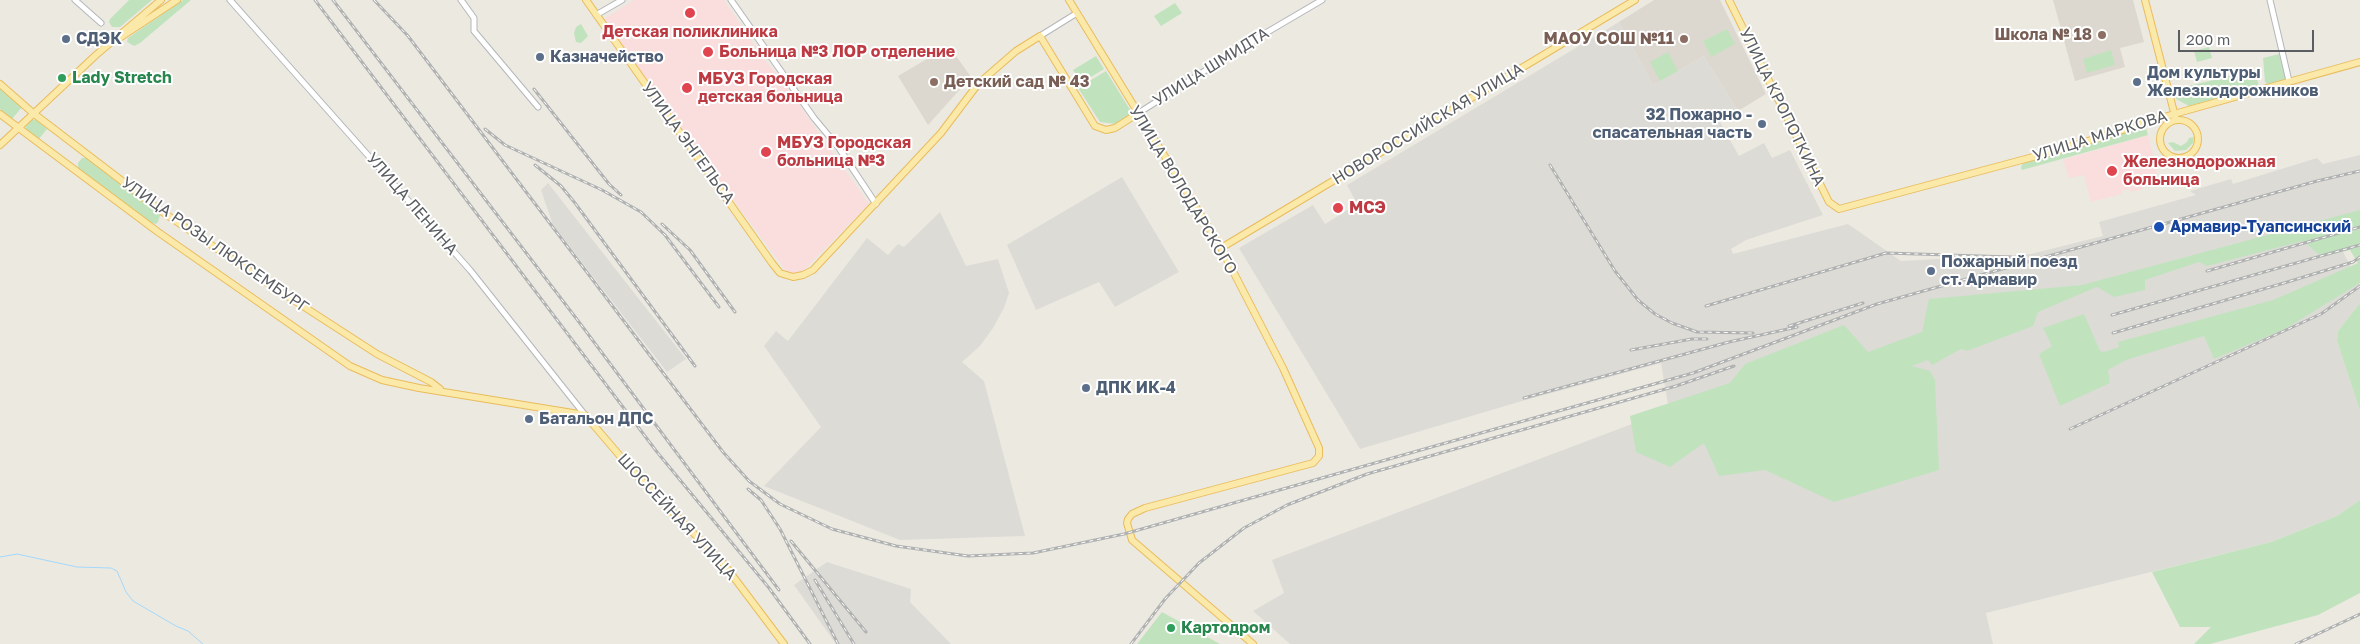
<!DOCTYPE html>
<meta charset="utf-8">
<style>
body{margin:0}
#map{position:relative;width:2360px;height:644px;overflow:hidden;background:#ece9e1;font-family:"Golos Text",sans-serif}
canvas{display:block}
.scale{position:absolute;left:2178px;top:30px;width:136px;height:22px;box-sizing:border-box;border:2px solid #5a5d61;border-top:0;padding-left:6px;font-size:15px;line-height:18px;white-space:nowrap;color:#5a5d61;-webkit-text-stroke:4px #fff;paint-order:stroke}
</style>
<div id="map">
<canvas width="2360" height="644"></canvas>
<div class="scale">200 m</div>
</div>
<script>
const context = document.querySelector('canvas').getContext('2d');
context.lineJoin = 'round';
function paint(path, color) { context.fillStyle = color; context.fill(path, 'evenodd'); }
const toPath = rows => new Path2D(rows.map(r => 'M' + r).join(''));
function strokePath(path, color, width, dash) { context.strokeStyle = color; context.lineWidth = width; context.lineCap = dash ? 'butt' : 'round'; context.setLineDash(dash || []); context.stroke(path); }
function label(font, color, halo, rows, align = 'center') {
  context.font = font + ' "Golos Text",sans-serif'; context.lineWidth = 4; context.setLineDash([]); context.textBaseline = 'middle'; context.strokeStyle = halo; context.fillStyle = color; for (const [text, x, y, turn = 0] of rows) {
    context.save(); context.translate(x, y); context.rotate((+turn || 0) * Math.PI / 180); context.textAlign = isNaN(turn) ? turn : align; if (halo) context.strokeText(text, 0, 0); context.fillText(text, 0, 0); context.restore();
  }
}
paint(toPath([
 [1619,22,1653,85,1704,56,1738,111,1720,122,1739,156,1764,143,1772,158,1790,150,1823,215,1746,240,1731,249,1733,254,1848,224,1901,261,2031,254,2103,236,2099,222,2196,195,2190,191,2231,179,2233,184,2317,158,2323,164,2360,155,2360,224,2333,232,2360,285,2360,303,2338,331,2337,341,2360,411,2360,500,2337,516,2271,542,1986,613,1993,644,1290,644,1253,611,1284,593,1272,560,1669,410,1661,363,1522,401,1360,449,1239,248,1313,205,1325,224,1357,204,1347,185],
 [1122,177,1179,272,1115,307,1099,282,1036,310,1007,245],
 [548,183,686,359,667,372,553,225,541,190],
 [940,212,966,266,998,259,1009,293,1004,308,993,328,980,346,962,362,984,381,1025,536,900,540,764,486,821,427,764,346,776,331,788,341,867,238,888,255,898,244,904,247],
 [827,562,911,589,910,602,951,644,836,644,794,585]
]), '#dddbd6');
paint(toPath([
 [1654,0,1720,0,1766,94,1738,111,1704,56,1653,85,1619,22],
 [2053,0,2133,0,2144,42,2120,48,2125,67,2075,81],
 [949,46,971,77,928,125,898,76]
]), '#dcd8cf');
paint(toPath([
 [634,0,724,0,763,58,781,79,869,204,800,274,790,276,711,170,604,19],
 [2148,135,2160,184,2152,186,2151,183,2142,186,2143,189,2131,192,2130,189,2121,191,2122,194,2091,202,2084,175,2069,178,2063,160]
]), '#f9dedd');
paint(toPath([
 [129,0,152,0,120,27,112,27,109,22,110,19],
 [183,0,191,0,140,43,134,46,127,42,128,38],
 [1175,3,1182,13,1161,26,1154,16],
 [581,24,588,36,581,43,576,42,574,33,576,27],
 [1727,29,1735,44,1711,57,1703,41],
 [2209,47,2212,58,2197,62,2194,51],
 [2111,50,2115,65,2087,73,2083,59],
 [1668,52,1678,71,1660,81,1650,62],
 [2279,54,2286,77,2284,81,2268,85,2265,82,2263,58],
 [1096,56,1104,69,1081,83,1073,70],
 [2255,70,2259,87,2189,106,2176,99,2174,91,2176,89],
 [1106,71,1132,113,1116,124,1100,122,1078,88],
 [0,87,22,107,12,119,0,109],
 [31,120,36,120,47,129,38,140,26,131,26,126],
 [2143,127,2146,128,2148,135,2022,170,2021,167,2023,163],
 [2194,137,2193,143,2186,150,2175,151,2168,143,2173,142,2181,146,2187,142,2189,138],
 [82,158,88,158,161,212,158,222,156,224,150,222,78,169,78,163],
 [2360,210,2360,283,2285,329,2214,359,2204,336,2126,360,2108,370,2110,383,2060,406,2039,354,2052,346,2043,328,2084,314,2100,351,2104,352,2119,347,2118,342,2273,300,2358,263,2350,250,2322,257,2303,241,2207,266,2199,262,2145,280,2145,290,2114,297,2097,287,2038,312,2033,326,1967,351,1961,349,1932,365,1928,360,1912,366,1930,371,1935,380,1939,470,1834,502,1765,470,1719,476,1704,443,1670,467,1636,452,1630,416,1730,383,1745,364,1844,325,1868,352,1922,332,1929,299,2082,285],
 [2360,303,2360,411,2337,341,2338,331],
 [2360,500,2360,593,2318,615,2210,644,2194,644,2211,627,2180,627,2152,572,2271,542,2337,516],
 [1162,612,1220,644,1137,644]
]), '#c0e3be');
strokePath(toPath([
 [0,557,17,554,77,567,111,568,117,571,126,592,133,601,176,626,188,631,203,644]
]), '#a3d8fa', 1);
const minor = toPath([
 [75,0,101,23],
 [230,0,470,270,585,415],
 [461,0,474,18,474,31,538,107],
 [731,0,814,118,839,148,876,204],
 [2270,0,2289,81],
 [596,15,622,0],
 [1040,36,1077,13],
 [1137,114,1247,44,1322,0]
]);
const major = toPath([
 [586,0,772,263,780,273,793,277,803,275,813,270,941,133,978,84,1016,51,1040,36,1095,126,1106,130,1115,128,1137,114],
 [1069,0,1221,248,1283,368,1319,448,1319,456,1313,463,1145,508,1132,514,1128,519,1127,523,1132,540,1253,644],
 [1729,0,1829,202,1839,209,2059,150,2174,114,2360,62],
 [2145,0,2176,120],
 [121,37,177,0],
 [0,84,33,113,164,213,275,288,377,354,431,382,440,389],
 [0,114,158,232,350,366,382,380,419,388,585,415,638,477,723,563,784,644],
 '2160 139a19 19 0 1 1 38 0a19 19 0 1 1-38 0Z',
 [0,145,96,55,161,0],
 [1221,248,1635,0]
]);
strokePath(minor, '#b4b7bb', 7);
strokePath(major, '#e9bc5d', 8);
strokePath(minor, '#fff', 5);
strokePath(major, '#fae9a8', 6);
const rail = toPath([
 [315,0,657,452,769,588,810,644],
 [333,0,579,322,779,590],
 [374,0,408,36,723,452,749,481,780,504,832,529,896,546,968,556,1033,553,1124,534,1693,373,1877,304,2317,181,2360,171],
 [534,89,609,184,621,195],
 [485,129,505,145,602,190,641,212,665,235,719,307],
 [535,165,561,186,575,203,695,366],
 [1550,165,1615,271,1638,300,1655,314,1672,323,1697,332,1753,333],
 [662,224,690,250,735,312],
 [1944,265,1974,261],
 [2207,271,2360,227],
 [1706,306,1886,253,2011,257],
 [2112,315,2360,245],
 [1789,326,1863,303],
 [2113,333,2284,283,2353,262,2360,257],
 [1631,350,1692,339,1707,339],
 [1524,398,1729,342,1797,327],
 [2070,429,2321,314,2360,286],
 [748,489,761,500,780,529,838,644],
 [791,541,866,632],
 [815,580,854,644],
 [1131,644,1165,599,1199,563,1244,528,1287,505,1367,474,1676,386,1734,366],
 [2296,644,2360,614]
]);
strokePath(rail, '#b0b1b1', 3);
strokePath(rail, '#fff', 1, [4]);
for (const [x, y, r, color] of [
 [690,13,6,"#e0444e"],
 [2102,35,5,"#8d6e63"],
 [66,39,5,"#5c6f8a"],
 [1684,39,5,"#8d6e63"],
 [708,52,6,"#e0444e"],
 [540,57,5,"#5c6f8a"],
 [62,78,5,"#2e9e5b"],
 [934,82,5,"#8d6e63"],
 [2137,82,5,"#5c6f8a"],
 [687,88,6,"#e0444e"],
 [1762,124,5,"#5c6f8a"],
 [766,152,6,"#e0444e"],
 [2112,171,6,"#e0444e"],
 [1338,208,6,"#e0444e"],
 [2159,227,6,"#1a4fb4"],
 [1931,271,5,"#5c6f8a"],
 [1086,388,5,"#5c6f8a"],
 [529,419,5,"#5c6f8a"],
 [1171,628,5,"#2e9e5b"]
]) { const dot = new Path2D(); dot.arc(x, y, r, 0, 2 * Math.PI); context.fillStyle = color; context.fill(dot); strokePath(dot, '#fff', 2); }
label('bold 16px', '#be3a42', '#fff', [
 ["Детская поликлиника",690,32,"center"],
 ["Больница №3 ЛОР отделение",719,52],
 ["МБУЗ Городская",698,79],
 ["детская больница",698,97],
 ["МБУЗ Городская",777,143],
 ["больница №3",777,161],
 ["Железнодорожная",2123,162],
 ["больница",2123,180],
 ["МСЭ",1349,208]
], 'left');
label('bold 16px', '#785e54', '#fff', [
 ["Школа № 18",2092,35],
 ["МАОУ СОШ №11",1674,39],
 ["Детский сад № 43",944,82,"left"]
], 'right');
label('bold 16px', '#4e5e75', '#fff', [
 ["СДЭК",76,39],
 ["Казначейство",550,57],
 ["Дом культуры",2147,73],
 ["Железнодорожников",2147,91],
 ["32 Пожарно -",1752,115,"right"],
 ["спасательная часть",1752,133,"right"],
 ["Пожарный поезд",1941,262],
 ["ст. Армавир",1941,280],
 ["ДПК ИК-4",1096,388],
 ["Батальон ДПС",539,419]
], 'left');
label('16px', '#5a5d61', '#fff', [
 ["УЛИЦА ШМИДТА",1211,67,-32],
 ["УЛИЦА КРОПОТКИНА",1782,107,64],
 ["НОВОРОССИЙСКАЯ УЛИЦА",1428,124,-31],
 ["УЛИЦА МАРКОВА",2100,136,-17],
 ["УЛИЦА ЭНГЕЛЬСА",688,143,54],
 ["УЛИЦА ВОЛОДАРСКОГО",1183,190,59],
 ["УЛИЦА ЛЕНИНА",412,204,49],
 ["УЛИЦА РОЗЫ ЛЮКСЕМБУРГ",215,245,35],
 ["ШОССЕЙНАЯ УЛИЦА",677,517,47]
]);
label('bold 16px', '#27864d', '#fff', [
 ["Lady Stretch",72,78],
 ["Картодром",1181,628]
], 'left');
label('bold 16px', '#164399', '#fff', [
 ["Армавир-Туапсинский",2170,227]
], 'left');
</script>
